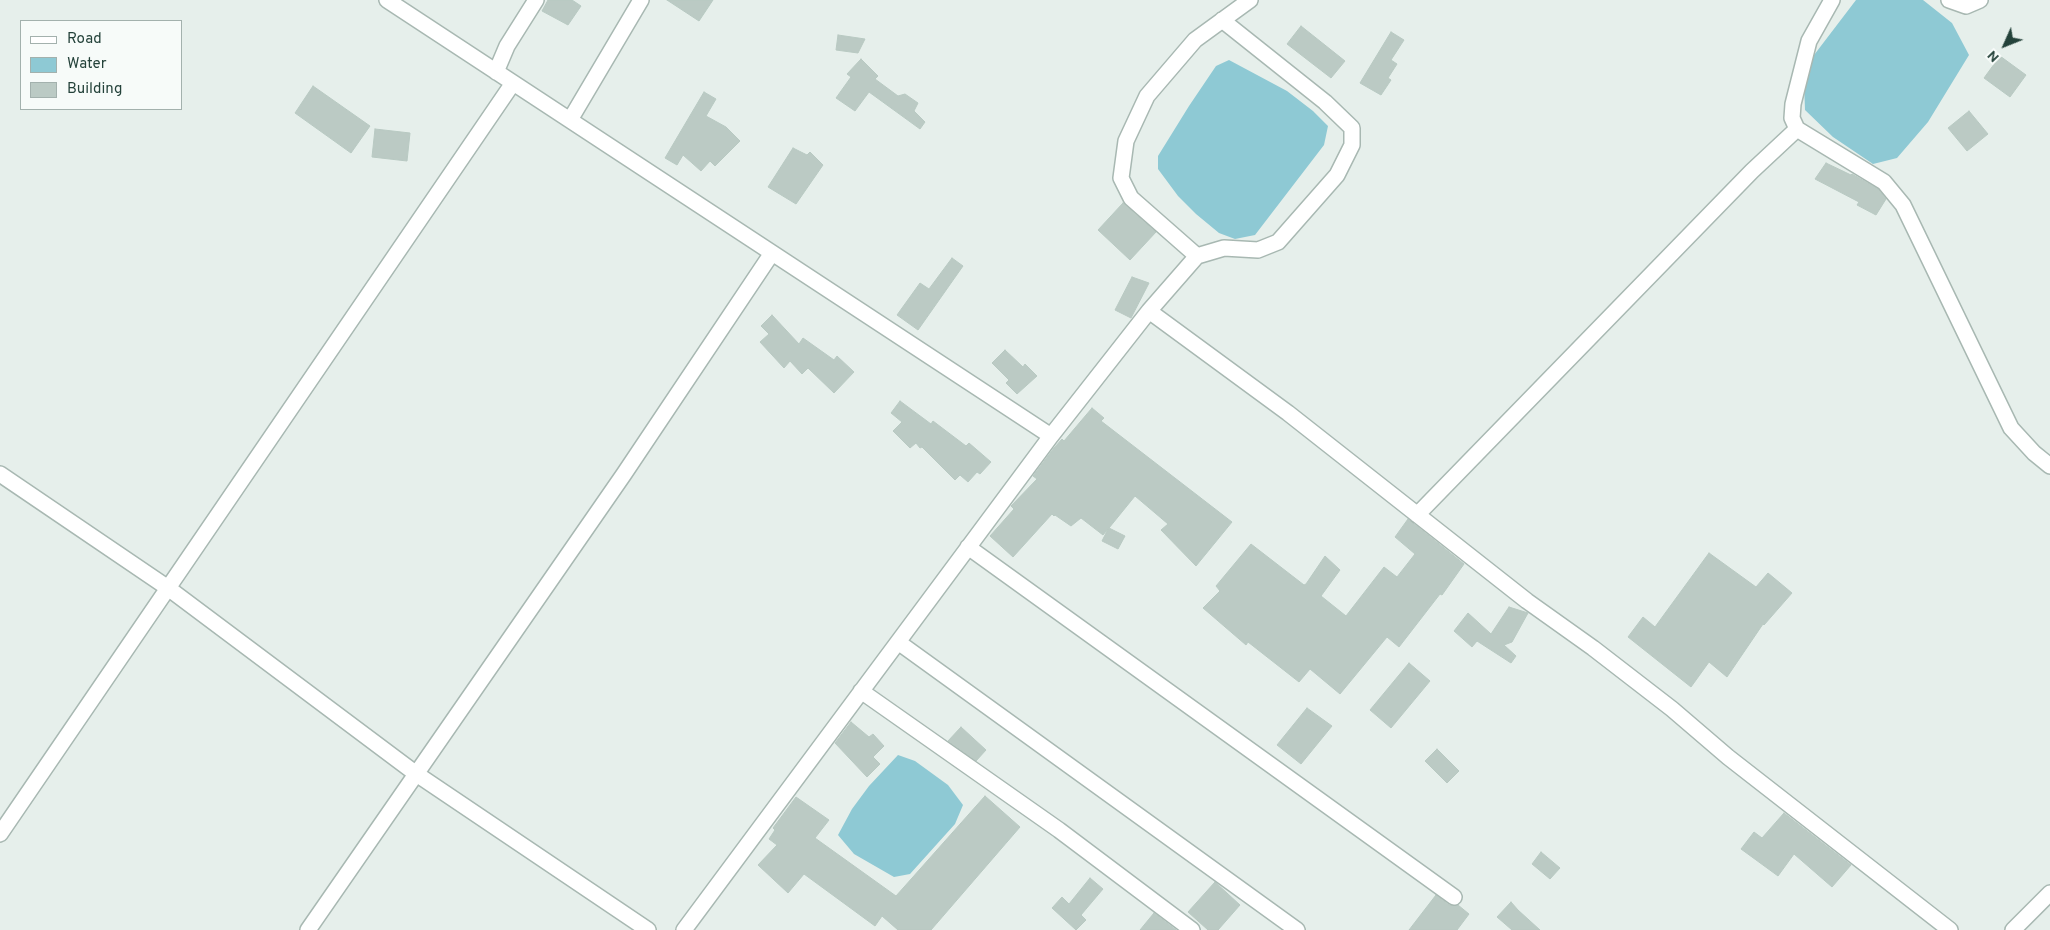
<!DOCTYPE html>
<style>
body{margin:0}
#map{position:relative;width:2050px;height:930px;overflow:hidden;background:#e6efeb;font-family:Overpass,sans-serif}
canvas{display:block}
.legend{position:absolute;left:20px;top:20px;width:162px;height:90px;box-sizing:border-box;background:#f7fbf9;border:1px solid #a3b1ad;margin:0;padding:6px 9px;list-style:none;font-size:15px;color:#24423a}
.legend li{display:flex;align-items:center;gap:10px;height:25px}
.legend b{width:25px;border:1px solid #a3b1ad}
.north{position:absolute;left:1980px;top:20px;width:50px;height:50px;-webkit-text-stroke:4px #f7fbf9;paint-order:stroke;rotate:226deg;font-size:14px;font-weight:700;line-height:20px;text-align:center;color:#24423a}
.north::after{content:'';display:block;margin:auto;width:18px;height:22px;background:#24423a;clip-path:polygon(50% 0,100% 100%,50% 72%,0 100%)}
</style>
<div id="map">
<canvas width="2050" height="930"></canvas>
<ul class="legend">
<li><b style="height:6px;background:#fff"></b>Road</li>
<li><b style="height:14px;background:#8ec9d4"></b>Water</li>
<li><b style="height:14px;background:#bbcac4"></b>Building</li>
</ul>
<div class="north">N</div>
</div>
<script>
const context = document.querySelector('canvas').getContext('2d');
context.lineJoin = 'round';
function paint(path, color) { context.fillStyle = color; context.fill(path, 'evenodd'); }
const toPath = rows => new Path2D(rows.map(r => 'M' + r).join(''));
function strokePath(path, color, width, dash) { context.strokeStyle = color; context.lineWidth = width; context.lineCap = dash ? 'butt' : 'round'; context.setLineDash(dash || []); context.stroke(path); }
paint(toPath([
 [1856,0,1923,0,1952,23,1969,55,1928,122,1897,158,1873,164,1833,137,1805,110,1804,82,1811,59],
 [1229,60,1287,91,1313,111,1328,126,1324,145,1255,235,1235,239,1219,233,1196,214,1178,196,1158,169,1158,156,1189,106,1216,66],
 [898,755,915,761,948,785,963,805,955,824,910,874,894,877,854,854,838,835,852,809,869,786]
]), '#8ec9d4');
const building = toPath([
 [548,0,572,0,581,6,568,25,542,11,548,0],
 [667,0,713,0,699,21,667,0],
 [1301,26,1345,61,1331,78,1287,44,1301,26],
 [1391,32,1404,40,1391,60,1397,64,1388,78,1391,80,1381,95,1360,83,1391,32],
 [838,35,865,39,858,53,836,50,838,35],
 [2000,56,2026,75,2010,97,1984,78,2000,56],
 [861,59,878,76,875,79,898,96,905,94,918,103,914,111,925,122,920,129,869,92,855,111,836,98,851,77,847,74,861,59],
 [313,86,370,126,351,153,295,113,313,86],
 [704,92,716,99,706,116,726,127,740,141,715,166,710,161,701,171,683,155,677,165,665,158,704,92],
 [1969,111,1988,134,1967,151,1948,128,1969,111],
 [375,129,410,133,407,161,372,157,375,129],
 [793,148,807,155,810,152,823,165,796,204,768,187,793,148],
 [1826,163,1851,175,1852,174,1878,189,1886,199,1876,215,1857,205,1859,202,1815,179,1826,163],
 [1123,203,1156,232,1130,260,1098,230,1123,203],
 [952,258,963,266,918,330,897,315,920,283,929,289,952,258],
 [1132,277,1149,283,1131,318,1115,310,1132,277],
 [772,315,799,344,803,338,834,360,837,356,854,372,834,393,808,368,802,374,790,361,784,368,760,342,769,334,761,326,772,315],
 [1005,350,1023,367,1025,364,1037,376,1017,394,1006,383,1009,380,992,363,1005,350],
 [900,401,931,424,933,421,966,446,969,443,991,462,980,474,977,472,968,482,960,475,955,480,922,447,920,448,916,443,910,448,893,431,902,422,891,413,900,401],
 [1092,408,1104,418,1101,421,1232,522,1196,566,1161,530,1168,524,1135,496,1109,528,1125,536,1118,549,1102,541,1108,529,1103,535,1081,518,1071,526,1055,515,1054,516,1052,514,1013,557,990,536,1014,509,1011,506,1037,479,1033,476,1054,448,1062,439,1064,441,1092,408],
 [1408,519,1464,564,1442,595,1440,594,1399,647,1387,637,1340,694,1310,669,1299,682,1248,642,1246,645,1203,608,1220,591,1216,586,1251,544,1304,585,1306,584,1325,556,1340,570,1321,596,1346,616,1384,567,1397,577,1415,554,1395,537,1408,519],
 [1709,553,1756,587,1768,573,1792,593,1764,625,1763,624,1727,677,1709,662,1691,687,1628,637,1643,617,1655,627,1709,553],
 [1509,607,1528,613,1512,642,1504,645,1516,656,1511,663,1477,641,1472,647,1454,631,1468,613,1491,634,1509,607],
 [1409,663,1430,681,1391,728,1370,710,1409,663],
 [1307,708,1332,726,1301,764,1277,745,1307,708],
 [851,722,869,737,873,734,884,746,873,757,880,764,867,777,835,743,851,722],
 [961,727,986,750,976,761,948,741,961,727],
 [1437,749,1459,771,1447,783,1425,761,1437,749],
 [985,796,1020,827,931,930,898,930,882,916,875,926,804,874,788,893,758,865,777,845,769,839,775,830,773,828,796,797,829,820,815,838,896,896,985,796],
 [1784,813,1851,865,1832,887,1794,854,1778,876,1741,849,1754,832,1762,838,1784,813],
 [1541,852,1560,868,1550,879,1532,864,1541,852],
 [1090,878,1103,889,1081,915,1086,920,1076,930,1052,908,1062,897,1069,904,1090,878],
 [1215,882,1240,905,1218,930,1208,930,1188,912,1215,882],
 [1436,895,1449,905,1458,905,1469,914,1457,930,1409,930,1436,895],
 [1511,902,1518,910,1540,930,1512,930,1497,917,1511,902],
 [1154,913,1176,930,1140,930,1154,913]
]);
paint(building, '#bbcac4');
strokePath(building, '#b8c9c2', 1);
const street = toPath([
 [387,0,1051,436,1149,311,1288,413,1527,601,1593,648,1672,709,1728,757,1950,930],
 [1832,0,1809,41,1793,104,1792,118,1797,129,1884,182,1903,205,2011,428,2034,453,2050,466],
 [1949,0,1966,6,1980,0],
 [496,72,507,46,536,0],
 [570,120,641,0],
 [1197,256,1224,248,1258,250,1278,242,1337,175,1352,145,1352,128,1325,102,1222,20],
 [1149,311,1197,256,1131,198,1121,178,1126,141,1147,96,1195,40,1250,0],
 [0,474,168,588,415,773,648,930],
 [1417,515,1752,171,1797,129],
 [968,547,1454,897],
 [898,642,1297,930],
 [861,691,1059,830,1192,930],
 [0,834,513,83],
 [308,930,624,474,772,253],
 [684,930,1051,436],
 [2013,930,2050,893]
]);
strokePath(street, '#a8b8b2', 18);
strokePath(street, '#fff', 15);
</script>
